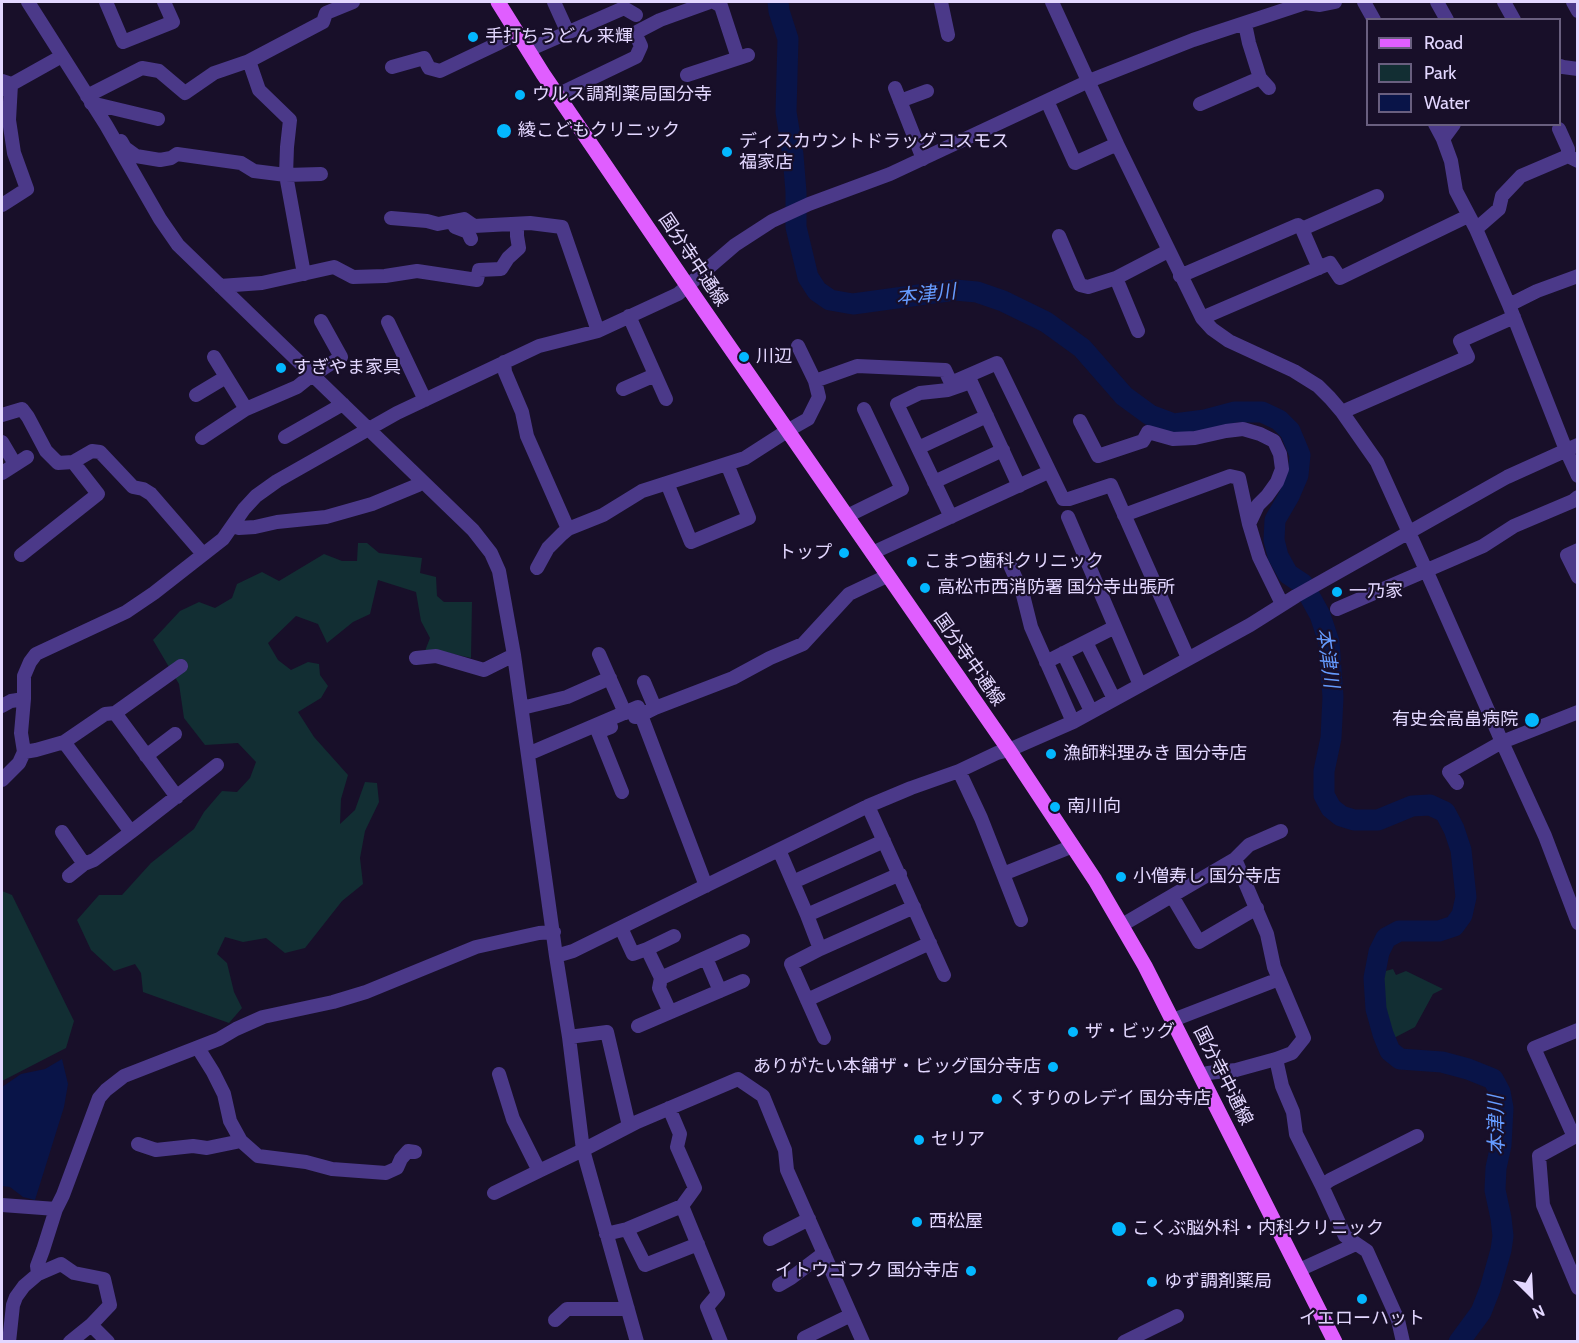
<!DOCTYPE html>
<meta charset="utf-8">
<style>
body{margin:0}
#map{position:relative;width:1579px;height:1343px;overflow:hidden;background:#180f29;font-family:Cabin,sans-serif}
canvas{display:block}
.frame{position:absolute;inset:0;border:3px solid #e3d7ff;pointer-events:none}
.legend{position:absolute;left:1366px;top:18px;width:195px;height:108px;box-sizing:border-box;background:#180f29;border:2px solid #695f7f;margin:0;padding:8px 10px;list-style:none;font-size:18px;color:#e3d7ff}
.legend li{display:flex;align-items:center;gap:12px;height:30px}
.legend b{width:30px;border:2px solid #695f7f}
.north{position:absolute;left:1501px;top:1265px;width:60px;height:60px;-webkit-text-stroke:4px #180f29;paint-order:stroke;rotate:156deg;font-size:16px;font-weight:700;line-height:24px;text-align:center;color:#e3d7ff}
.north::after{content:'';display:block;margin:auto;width:21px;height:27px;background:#e3d7ff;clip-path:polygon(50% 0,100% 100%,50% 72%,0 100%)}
</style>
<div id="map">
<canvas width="1579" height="1343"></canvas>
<div class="frame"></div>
<ul class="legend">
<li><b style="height:8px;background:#e05eff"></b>Road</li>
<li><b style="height:16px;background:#122e33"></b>Park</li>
<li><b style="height:16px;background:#091448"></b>Water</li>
</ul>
<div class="north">N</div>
</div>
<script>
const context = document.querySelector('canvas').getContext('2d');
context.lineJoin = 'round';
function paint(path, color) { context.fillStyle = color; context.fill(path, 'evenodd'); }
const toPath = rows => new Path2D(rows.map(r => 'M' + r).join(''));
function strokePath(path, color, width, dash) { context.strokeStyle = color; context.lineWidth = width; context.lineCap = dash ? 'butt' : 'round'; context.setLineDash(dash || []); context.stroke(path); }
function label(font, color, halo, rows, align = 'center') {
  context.font = font + ' Cabin,"Noto Sans JP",sans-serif'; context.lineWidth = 4.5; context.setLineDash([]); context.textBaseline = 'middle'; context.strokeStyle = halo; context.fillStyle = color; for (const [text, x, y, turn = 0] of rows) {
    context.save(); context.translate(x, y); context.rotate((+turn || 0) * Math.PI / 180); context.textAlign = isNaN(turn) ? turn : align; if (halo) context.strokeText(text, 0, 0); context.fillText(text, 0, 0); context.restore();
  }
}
paint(toPath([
 [358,543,367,543,379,553,422,558,420,573,436,577,437,596,444,602,472,602,471,658,445,652,425,651,430,638,421,621,416,592,378,580,370,614,353,622,327,643,318,624,296,616,268,643,278,660,291,670,308,662,319,664,320,675,328,686,321,698,298,712,314,737,348,775,341,799,340,824,355,810,365,782,377,783,379,802,365,831,360,858,363,884,342,901,305,948,285,953,266,938,243,942,225,937,217,954,227,963,234,992,242,1008,229,1023,143,992,141,973,135,964,114,971,91,950,77,920,99,895,122,895,151,863,194,829,204,812,222,791,237,792,250,778,256,762,238,743,205,745,184,718,179,684,153,640,180,611,199,602,215,608,232,598,237,584,262,572,279,581,324,554,342,561,357,561],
 [2,891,12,895,74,1021,66,1048,2,1081],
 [1393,969,1396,975,1406,971,1443,989,1433,994,1415,1027,1394,1038,1383,1001,1382,972]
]), '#122e33');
paint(toPath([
 [62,1059,68,1084,64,1107,35,1200,23,1197,10,1187,2,1186,2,1087,21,1074,45,1069]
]), '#091448');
strokePath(toPath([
 [778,2,779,11,788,39,786,112,793,155,796,192,796,227,808,277,817,291,830,300,853,304,955,290,977,292,1003,301,1046,322,1082,348,1124,396,1150,415,1174,424,1205,420,1235,412,1262,412,1279,420,1290,431,1300,455,1298,475,1289,496,1275,520,1274,540,1278,556,1288,574,1303,584,1320,615,1329,642,1333,697,1331,738,1324,771,1324,795,1331,808,1341,816,1354,820,1378,820,1412,806,1430,805,1445,812,1454,829,1461,850,1466,897,1462,915,1454,926,1439,931,1399,931,1386,938,1379,952,1374,978,1376,1009,1383,1034,1390,1051,1400,1059,1442,1062,1468,1069,1493,1079,1500,1092,1503,1108,1501,1145,1496,1168,1495,1190,1501,1218,1503,1236,1501,1250,1490,1289,1481,1312,1459,1342]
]), '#091448', 21);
strokePath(toPath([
 [28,2,106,125,160,219,178,245,473,530,491,553,499,571,514,655,556,956,569,1037,583,1150,637,1342],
 [106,2,123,42,173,22,164,2],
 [554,2,568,33],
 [714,2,721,6,738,58],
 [941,2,948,35],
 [1052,2,1117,144,1202,318,1212,329,1229,341,1294,371,1318,386,1330,398,1342,412,1377,462,1426,570,1502,742,1545,836,1578,923],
 [1364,2,1374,20],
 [1437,2,1447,20],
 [1504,2,1514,20],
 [1573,2,1578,11],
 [1245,24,1249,43,1260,78,1269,88],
 [528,50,624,8,636,15],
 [1560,66,1563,67,1578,69],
 [392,67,424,58,429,68,440,71,499,43,517,33],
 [687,75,748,55],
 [2,81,11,84,9,120,14,153,27,189,2,205],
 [895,88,923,159],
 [3,89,62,56],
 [557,95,636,57,641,46,635,33,660,20,710,2],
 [87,96,142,68,159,71,185,93,214,73,249,61],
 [900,101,927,91],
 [1047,101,1075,163,1117,144],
 [91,103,158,119],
 [1200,104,1260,78],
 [1435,124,1443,139,1451,161,1456,191,1476,229,1509,305,1566,450,1578,476],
 [1559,129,1568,149,1568,156],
 [1443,139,1454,124],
 [121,141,125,148,136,156,160,160,171,158,177,154,241,163,254,171,286,175,321,174],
 [391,218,427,221,438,224,464,219,474,226,530,223,562,227,598,331],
 [455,227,468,232,471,239],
 [1302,229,1377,196],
 [1476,229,1499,209,1502,196,1521,176,1568,156,1578,161],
 [1059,236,1080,285,1088,287,1116,278,1168,251],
 [304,274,286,175,287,147,290,120,259,90,249,61,323,22,326,13,353,2],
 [1180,276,1298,225,1302,229,1319,268],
 [1116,278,1138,331],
 [220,286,262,283,334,267,353,277,385,276,417,271,477,280,479,270,501,269,508,258,519,248,517,236,517,224],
 [1509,305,1537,291,1578,276],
 [629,316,666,399],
 [1202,318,1330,263,1340,278,1468,216],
 [388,322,425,400],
 [798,346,815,381],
 [214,357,246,409],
 [504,362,505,372,522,412,527,436,568,529,603,515,642,491,745,458,787,431,808,419,819,397,815,381,857,366,945,370,951,383,997,363,1063,499,1069,499,1111,485,1188,658],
 [307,370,321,370,341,357,321,321],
 [623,389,655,375],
 [196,395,226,377],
 [1342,412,1468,357,1460,341,1514,317],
 [2,415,22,409,28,417,46,451,58,463,73,462,92,451,100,452,133,487,143,489,151,494,203,554],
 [1080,421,1098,456,1143,441,1148,432,1173,439,1195,438,1226,431,1243,429,1260,434,1274,441,1280,454,1282,469,1277,482,1267,496,1258,505,1249,524],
 [285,437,343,404],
 [202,438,246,409,297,387,312,375],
 [2,442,15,464],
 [918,448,987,416],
 [2,473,27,457],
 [934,482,1003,450],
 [667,483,691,542,749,518,727,464],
 [1124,515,1230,476,1239,478,1249,524,1259,557,1282,604],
 [847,516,902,489,864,409],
 [951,517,897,404,920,393,948,390,971,382,1019,486],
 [1068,517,1140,685],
 [232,526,239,528,255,527,277,522,326,517,372,504,418,485,422,481],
 [1578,550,1567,555,1578,577],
 [872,553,1044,474],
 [21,555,98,494,73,462],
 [1010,565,1023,595,1031,627,1073,722],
 [537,568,548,548,562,534,568,529],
 [1337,609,1483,546,1514,526,1573,501,1578,497],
 [1086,642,1114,699],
 [1063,653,1091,711],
 [599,654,625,713],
 [416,658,436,656,484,670,514,655],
 [1046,662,1115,627],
 [644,682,655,708],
 [2,706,11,701,24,699],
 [522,708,567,697,610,678],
 [115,713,177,797],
 [635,717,641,715,706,886],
 [611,727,598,732,622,792],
 [64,742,131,832,217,765],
 [24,752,36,750,64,742,105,714,115,713,181,666],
 [528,754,638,707,641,715,655,708,733,678,770,658,803,644,849,594,887,576],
 [146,756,175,734],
 [959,771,981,818,1003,874,1073,846],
 [2,780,19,763,24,752,21,733,24,699,24,676,30,662,36,654,126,612,154,593,223,539,244,509,256,496,277,481,397,413,539,346,598,331,678,294,735,245,772,221,809,204,890,174,1089,81,1193,40,1305,3,1320,5,1335,2],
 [1457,783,1449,772,1502,742,1578,712],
 [868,806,944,975],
 [62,832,84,864,94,860,131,832],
 [779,850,807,915,820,949,791,964,824,1038],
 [1003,874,1021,920],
 [69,876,84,864],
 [793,882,884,841],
 [1172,896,1199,942,1257,908],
 [807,915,900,874],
 [1122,925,1235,859,1249,845,1281,831],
 [621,928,633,954,647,949,661,978,659,988,670,1012],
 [647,949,674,936],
 [820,949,914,907],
 [556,956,573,951,868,806,911,788,959,771,997,753,1009,750,1073,722,1250,625,1296,596,1507,477,1578,445],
 [706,958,720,991],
 [661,978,743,941],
 [807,1000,930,943],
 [1173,1020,1279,979],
 [638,1026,743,981],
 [1578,1030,1534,1048,1574,1137,1539,1156,1543,1205,1578,1288],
 [569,1037,607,1032,629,1126],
 [1276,1059,1282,1086,1293,1112,1296,1134,1322,1186,1345,1236,1367,1251,1398,1320,1403,1342],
 [499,1074,513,1119,539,1171,583,1150,637,1122,738,1079,763,1096,785,1150,787,1170,863,1342],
 [1201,1075,1208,1073,1236,1070,1276,1059,1292,1053,1304,1038,1274,967,1267,934,1235,859],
 [669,1108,680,1134,677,1147,695,1188,682,1206],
 [241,1141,258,1156,306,1162,332,1169,386,1173,397,1168,401,1159,408,1151,415,1152],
 [138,1144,156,1150,193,1146,207,1148,241,1141,230,1121,224,1094,213,1072,198,1048],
 [1322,1186,1330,1180,1417,1136],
 [494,1193,539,1171],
 [2,1205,56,1209],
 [627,1229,645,1265,698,1244],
 [606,1234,627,1229,682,1206,718,1294,707,1307,721,1342],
 [770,1239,809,1219],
 [1299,1270,1356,1244],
 [38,1274,61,1264,74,1273,104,1279,110,1305,91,1325],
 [779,1285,791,1278,824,1253],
 [555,1320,567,1309,628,1309],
 [804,1338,851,1315],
 [9,1342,13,1305,16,1297,24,1286,38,1274,37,1266,43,1250,56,1209,63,1195,99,1098,106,1090,124,1076,219,1039,236,1029,263,1017,333,1002,366,992,476,947,539,933,554,932],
 [70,1342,91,1325,108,1342],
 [1124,1342,1177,1316]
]), '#4b3989', 14);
strokePath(toPath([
 [498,2,543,74,697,300,1009,750,1095,880,1145,966,1335,1342]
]), '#e05eff', 15);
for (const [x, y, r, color] of [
 [473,37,6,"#03b7ff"],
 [520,95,6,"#03b7ff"],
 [504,131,8,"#03b7ff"],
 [727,152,6,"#03b7ff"],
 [744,357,6,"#03b7ff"],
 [281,368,6,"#03b7ff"],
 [844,553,6,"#03b7ff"],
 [912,562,6,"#03b7ff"],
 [925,588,6,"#03b7ff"],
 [1337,592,6,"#03b7ff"],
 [1532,720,8,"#03b7ff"],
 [1051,754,6,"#03b7ff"],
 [1055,807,6,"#03b7ff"],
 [1121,877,6,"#03b7ff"],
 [1073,1032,6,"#03b7ff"],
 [1053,1067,6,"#03b7ff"],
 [997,1099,6,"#03b7ff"],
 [919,1140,6,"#03b7ff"],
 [917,1222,6,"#03b7ff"],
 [1119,1229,8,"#03b7ff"],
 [971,1271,6,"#03b7ff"],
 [1152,1282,6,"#03b7ff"],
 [1362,1299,6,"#03b7ff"]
]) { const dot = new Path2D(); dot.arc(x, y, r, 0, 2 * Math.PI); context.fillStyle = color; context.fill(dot); strokePath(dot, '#180f29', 2); }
label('18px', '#e3d7ff', '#180f29', [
 ["手打ちうどん 来輝",485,37],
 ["ウルス調剤薬局国分寺",532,95],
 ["綾こどもクリニック",518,131],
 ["ディスカウントドラッグコスモス",739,142],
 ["福家店",739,163],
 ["川辺",756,357],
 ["すぎやま家具",293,368],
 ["トップ",832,553,"right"],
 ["こまつ歯科クリニック",924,562],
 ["高松市西消防署 国分寺出張所",937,588],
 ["一乃家",1349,592],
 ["有史会高畠病院",1518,720,"right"],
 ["漁師料理みき 国分寺店",1063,754],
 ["南川向",1067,807],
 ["小僧寿し 国分寺店",1133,877],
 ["ザ・ビッグ",1085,1032],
 ["ありがたい本舗ザ・ビッグ国分寺店",1041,1067,"right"],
 ["くすりのレデイ 国分寺店",1009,1099],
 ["セリア",931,1140],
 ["西松屋",929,1222],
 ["こくぶ脳外科・内科クリニック",1132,1229],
 ["イトウゴフク 国分寺店",959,1271,"right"],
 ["ゆず調剤薬局",1164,1282],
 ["イエローハット",1362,1319,"center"]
], 'left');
label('18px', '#e3d7ff', '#180f29', [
 ["国分寺中通線",693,260,56],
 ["国分寺中通線",969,660,55],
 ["国分寺中通線",1223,1076,63]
]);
label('italic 20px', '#659bff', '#180f29', [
 ["本津川",926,295,-6],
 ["本津川",1327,658,82],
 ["本津川",1497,1125,-91]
]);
</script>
